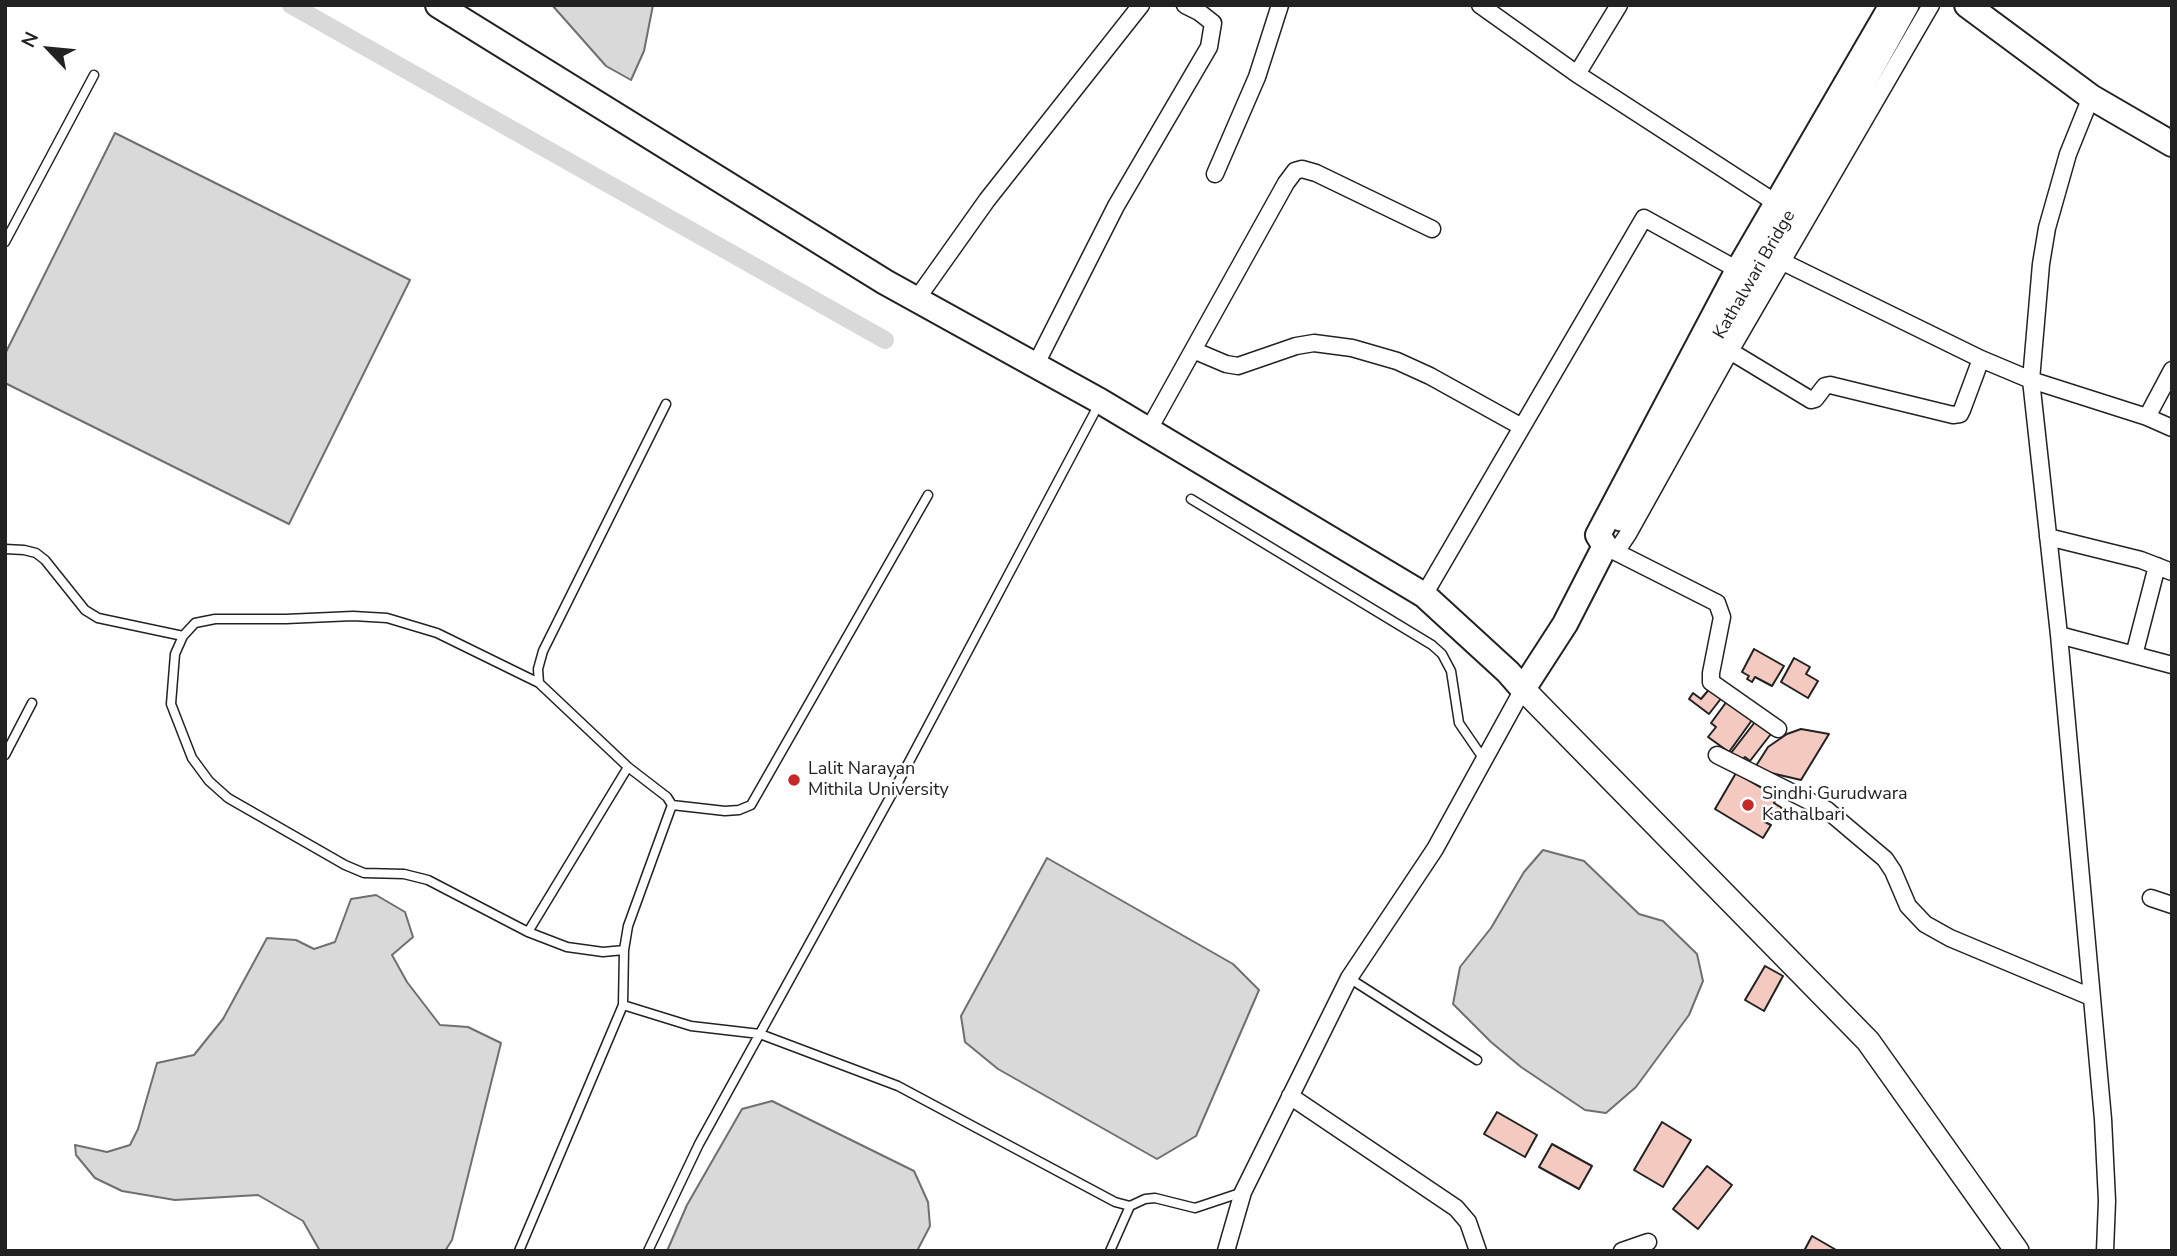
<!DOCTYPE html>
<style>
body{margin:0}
#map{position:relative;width:2177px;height:1256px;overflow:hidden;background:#fff;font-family:"Nunito Sans",sans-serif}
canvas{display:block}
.frame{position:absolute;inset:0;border:7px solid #222;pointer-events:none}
.north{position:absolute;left:14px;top:14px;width:70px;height:70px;-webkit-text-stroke:5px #fff;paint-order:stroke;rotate:296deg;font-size:19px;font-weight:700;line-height:28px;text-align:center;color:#222}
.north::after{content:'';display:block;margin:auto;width:24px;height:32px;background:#222;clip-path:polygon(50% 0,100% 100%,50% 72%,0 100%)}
</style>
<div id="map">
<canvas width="2177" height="1256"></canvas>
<div class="frame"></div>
<div class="north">N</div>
</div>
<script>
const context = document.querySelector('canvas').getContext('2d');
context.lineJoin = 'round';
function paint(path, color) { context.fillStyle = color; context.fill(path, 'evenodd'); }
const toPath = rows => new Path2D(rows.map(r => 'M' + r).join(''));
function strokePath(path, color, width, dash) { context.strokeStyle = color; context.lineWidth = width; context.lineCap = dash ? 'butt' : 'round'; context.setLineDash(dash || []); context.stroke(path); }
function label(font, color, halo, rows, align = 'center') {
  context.font = font + ' "Nunito Sans",sans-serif'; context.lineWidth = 5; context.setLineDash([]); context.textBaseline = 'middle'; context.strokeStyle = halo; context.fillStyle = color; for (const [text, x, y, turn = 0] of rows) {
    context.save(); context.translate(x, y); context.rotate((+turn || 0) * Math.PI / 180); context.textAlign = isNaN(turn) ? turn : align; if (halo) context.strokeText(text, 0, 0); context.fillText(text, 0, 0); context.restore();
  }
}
const water = toPath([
 [552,5,653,5,644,51,631,80,606,66,552,5],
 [115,133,410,280,289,524,5,383,5,354,115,133],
 [1543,850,1584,861,1639,914,1663,921,1697,954,1703,981,1689,1015,1636,1087,1606,1113,1585,1110,1521,1067,1491,1042,1453,1004,1460,967,1491,928,1524,872,1543,850],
 [1047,858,1233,964,1259,990,1196,1136,1157,1159,998,1069,965,1042,961,1016,1047,858],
 [376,895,405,912,413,937,392,955,407,982,440,1025,468,1027,501,1043,452,1240,445,1251,320,1251,303,1221,258,1195,175,1200,122,1191,95,1178,76,1155,75,1145,107,1152,130,1145,138,1129,157,1063,194,1055,223,1019,267,938,296,940,314,949,335,942,351,899,376,895],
 [772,1101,914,1171,928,1202,930,1226,917,1251,667,1251,687,1205,742,1109,772,1101]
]);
paint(water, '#d9d9d9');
strokePath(water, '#6f6f6f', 2);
strokePath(toPath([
 [291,5,885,340]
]), '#d9d9d9', 18);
const building = toPath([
 [1754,649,1784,666,1772,686,1755,677,1752,682,1747,679,1749,676,1742,672,1754,649],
 [1794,658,1810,667,1806,674,1818,681,1808,698,1781,682,1794,658],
 [1711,687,1723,696,1709,714,1689,699,1693,693,1701,699,1711,687],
 [1730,697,1755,716,1729,752,1708,737,1716,727,1711,723,1730,697],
 [1758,718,1774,730,1750,761,1745,757,1741,761,1731,753,1758,718],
 [1801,729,1829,734,1801,780,1754,769,1768,747,1787,734,1801,729],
 [1736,773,1777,797,1774,803,1782,808,1777,817,1768,812,1763,821,1771,825,1763,838,1715,809,1736,773],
 [1765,966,1783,976,1764,1011,1745,1000,1765,966],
 [1497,1112,1537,1135,1525,1157,1484,1134,1497,1112],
 [1662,1122,1691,1140,1663,1187,1634,1170,1662,1122],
 [1552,1144,1592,1166,1579,1189,1539,1167,1552,1144],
 [1707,1166,1732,1185,1698,1229,1673,1209,1707,1166],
 [1812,1236,1838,1251,1804,1251,1812,1236]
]);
paint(building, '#f3c9c0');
strokePath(building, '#222', 2);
const lane = toPath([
 [5,242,94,75],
 [1191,499,1432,645,1442,654,1451,671,1459,723,1485,761],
 [5,549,24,550,36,553,45,560,85,610,98,618,183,636],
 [539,683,437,633,387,618,353,616,286,619,215,619,195,623,183,636,175,654,171,704,192,758,209,781,228,798,345,865,364,873,404,874,428,880,528,932,567,947,603,952,624,950],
 [5,755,32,703],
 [672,805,725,811,739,810,751,805,928,495],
 [528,932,628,767],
 [1349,978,1477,1060],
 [623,1005,691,1026,760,1034,898,1086,1115,1202,1130,1206,1145,1199,1155,1198,1195,1208,1243,1192],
 [519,1251,623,1005,624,950,628,926,672,805,667,797,628,767,539,683,538,669,543,651,666,404],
 [648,1251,699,1144,893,792,1099,404],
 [1110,1251,1130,1206]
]);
const street = toPath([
 [1480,5,1577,74,1776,203],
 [1577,74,1619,5],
 [2091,97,2068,154,2047,228,2041,264,2031,380,2059,635,2103,1119,2107,1201,2105,1251],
 [1215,174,1257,77,1280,5],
 [1783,262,1981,359,2031,380,2147,417,2172,428],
 [916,300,987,200,1141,5],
 [1193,350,1226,364,1238,366,1296,346,1314,343,1352,348,1397,361,1430,376,1522,427],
 [1730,351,1811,400,1815,399,1825,386,1830,385,1953,415,1960,414,1962,410,1981,359],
 [1035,366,1116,206,1209,47,1213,23,1199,12,1185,5],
 [2147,417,2172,370],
 [1148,431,1286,183,1295,171,1302,169,1316,173,1432,229],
 [2048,537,2141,560,2172,572],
 [1605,546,1616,552,1628,534,1730,351,1931,5],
 [1616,552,1717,603,1722,617,1711,673,1711,682,1778,729],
 [1424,595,1644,218,1738,270],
 [2059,635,2172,665],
 [2134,655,2157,566],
 [1717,755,1827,810,1885,859,1893,871,1908,906,1925,924,1950,938,2091,997],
 [2151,898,2172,905],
 [1290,1096,1456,1208,1468,1222,1478,1251],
 [1226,1251,1243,1192,1349,978,1435,849,1523,689],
 [1622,1251,1648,1242]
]);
const secondary = toPath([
 [1620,519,1729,318,1801,196,1907,5],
 [1523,689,1868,1041,2017,1251]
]);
const primary = toPath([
 [438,5,885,282,1100,401,1424,595,1508,672,1523,689,1565,624,1605,546,1598,535,1738,270,1892,5],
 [1967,5,2091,97,2172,144]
]);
strokePath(lane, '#222', 11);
strokePath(street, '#222', 19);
strokePath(secondary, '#222', 26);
strokePath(primary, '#222', 28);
strokePath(lane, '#fff', 8);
strokePath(street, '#fff', 16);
strokePath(secondary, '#fff', 23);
strokePath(primary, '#fff', 24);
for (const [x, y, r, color] of [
 [794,780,7,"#c62828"],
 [1748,805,7,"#c62828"]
]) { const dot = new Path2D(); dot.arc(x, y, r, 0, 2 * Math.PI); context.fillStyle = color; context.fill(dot); strokePath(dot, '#fff', 2.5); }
label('18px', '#222', '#fff', [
 ["Kathalwari Bridge",1755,275,-60]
]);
label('18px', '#222', '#fff', [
 ["Lalit Narayan",808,770],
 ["Mithila University",808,791],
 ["Sindhi Gurudwara",1762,795],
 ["Kathalbari",1762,816]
], 'left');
</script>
